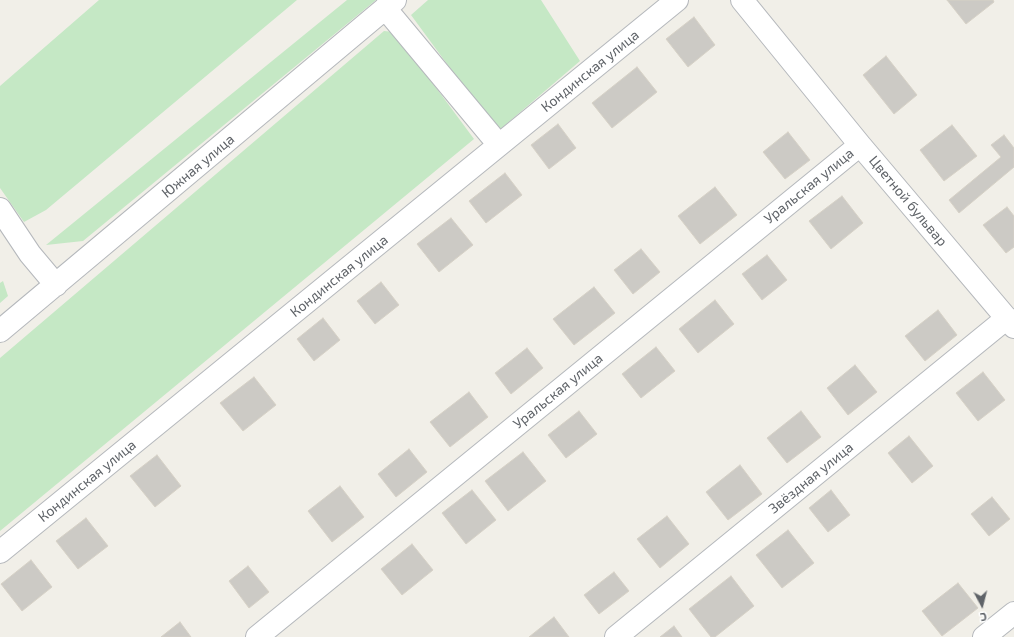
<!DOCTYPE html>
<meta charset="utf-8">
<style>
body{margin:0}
#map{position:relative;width:1014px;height:637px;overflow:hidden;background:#f1efe8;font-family:"Exo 2",sans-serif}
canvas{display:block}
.north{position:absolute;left:962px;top:585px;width:40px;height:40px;-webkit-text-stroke:3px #fff;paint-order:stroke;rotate:173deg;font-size:11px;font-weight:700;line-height:16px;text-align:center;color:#5f6368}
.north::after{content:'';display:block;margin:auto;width:14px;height:18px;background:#5f6368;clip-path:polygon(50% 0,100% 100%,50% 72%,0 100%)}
</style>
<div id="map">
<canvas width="1014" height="637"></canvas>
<div class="north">С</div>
</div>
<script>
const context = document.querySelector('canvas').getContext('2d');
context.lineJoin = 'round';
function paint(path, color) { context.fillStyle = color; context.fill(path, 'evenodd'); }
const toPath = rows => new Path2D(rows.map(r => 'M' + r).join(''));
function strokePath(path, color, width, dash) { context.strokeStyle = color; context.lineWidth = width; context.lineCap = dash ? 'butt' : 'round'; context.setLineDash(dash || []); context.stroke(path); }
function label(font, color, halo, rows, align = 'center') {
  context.font = font + ' "Exo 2",sans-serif'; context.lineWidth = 3; context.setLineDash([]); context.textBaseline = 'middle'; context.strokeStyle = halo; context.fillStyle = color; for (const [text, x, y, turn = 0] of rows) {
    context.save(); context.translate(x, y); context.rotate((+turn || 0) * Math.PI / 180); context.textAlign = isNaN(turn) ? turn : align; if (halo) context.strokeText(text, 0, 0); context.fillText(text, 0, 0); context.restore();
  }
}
paint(toPath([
 [99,0,297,0,46,210,24,222,0,188,0,86],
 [347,0,376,0,83,241,46,245],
 [428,0,541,0,580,61,497,132,411,15],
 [384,31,394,32,400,39,474,139,0,531,0,358],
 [3,281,8,296,0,303,0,283]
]), '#c5e8c5');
const building = toPath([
 [947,0,993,0,994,2,966,24,947,0],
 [694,17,715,45,688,67,666,39,694,17],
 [886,56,917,95,894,114,863,75,886,56],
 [637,67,657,92,612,128,592,103,637,67],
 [558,124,576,148,549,169,531,145,558,124],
 [952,125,977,156,944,181,920,150,952,125],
 [788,132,810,160,785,179,763,152,788,132],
 [1004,135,1014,148,1014,167,959,213,949,200,1001,157,991,145,1004,135],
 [505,173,522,195,486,223,469,201,505,173],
 [715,187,737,215,700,244,678,216,715,187],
 [842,196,863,223,831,249,809,221,842,196],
 [1007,207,1014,216,1014,247,1006,253,983,225,1007,207],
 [451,218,473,245,439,272,417,244,451,218],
 [641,249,660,272,633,294,614,270,641,249],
 [767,255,787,280,762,300,742,274,767,255],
 [381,282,399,305,375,324,357,301,381,282],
 [594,287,615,313,574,345,553,319,594,287],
 [715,300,734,324,698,353,679,329,715,300],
 [938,310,957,335,925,361,905,336,938,310],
 [323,318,340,340,314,361,297,339,323,318],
 [656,347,675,371,641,398,622,374,656,347],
 [527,348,543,368,511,394,495,373,527,348],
 [855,365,877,392,848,415,827,388,855,365],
 [983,372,1005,400,978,421,956,393,983,372],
 [254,377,276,405,243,431,220,403,254,377],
 [469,392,488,417,450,447,430,422,469,392],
 [579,411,597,434,566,458,548,435,579,411],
 [801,411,821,437,787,463,767,438,801,411],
 [909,436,933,466,912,483,888,453,909,436],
 [409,449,427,472,396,497,378,474,409,449],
 [523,452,546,481,508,511,485,481,523,452],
 [157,455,181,486,155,507,130,476,157,455],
 [740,465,762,494,728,520,706,492,740,465],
 [340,486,364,517,332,542,308,511,340,486],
 [472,490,496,520,466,544,442,513,472,490],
 [831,490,850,515,828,532,809,508,831,490],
 [992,497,1010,519,989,536,971,514,992,497],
 [667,516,689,544,660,568,637,539,667,516],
 [86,518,108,546,78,569,56,541,86,518],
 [788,530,814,563,782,588,756,555,788,530],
 [412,544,433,570,402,595,381,569,412,544],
 [31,560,52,587,22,611,1,584,31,560],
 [248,566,269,592,249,608,229,581,248,566],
 [614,572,629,591,599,614,584,595,614,572],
 [731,576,754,606,715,637,711,637,689,609,731,576],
 [958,583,978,608,942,636,922,611,958,583],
 [554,617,569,637,529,637,554,617],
 [180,622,191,637,161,637,180,622],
 [674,626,682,637,660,637,674,626]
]);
paint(building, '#cccac5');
strokePath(building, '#d6d1c6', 1);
const minor = toPath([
 [742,0,860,145,1014,327],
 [385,8,499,145],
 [0,209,30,254,56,285],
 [0,331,395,0],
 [0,552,677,0],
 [257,637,860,145],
 [616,637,1007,318],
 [984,637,1014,613]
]);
strokePath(minor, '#b5b8bc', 24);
strokePath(minor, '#fff', 22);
label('14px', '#5f6368', '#fff', [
 ["Кондинская улица",590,71,-39],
 ["Южная улица",198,166,-40],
 ["Уральская улица",809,186,-39],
 ["Цветной бульвар",908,201,50],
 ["Кондинская улица",339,276,-39],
 ["Уральская улица",558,391,-39],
 ["Звёздная улица",811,478,-39],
 ["Кондинская улица",87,481,-39]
]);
</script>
